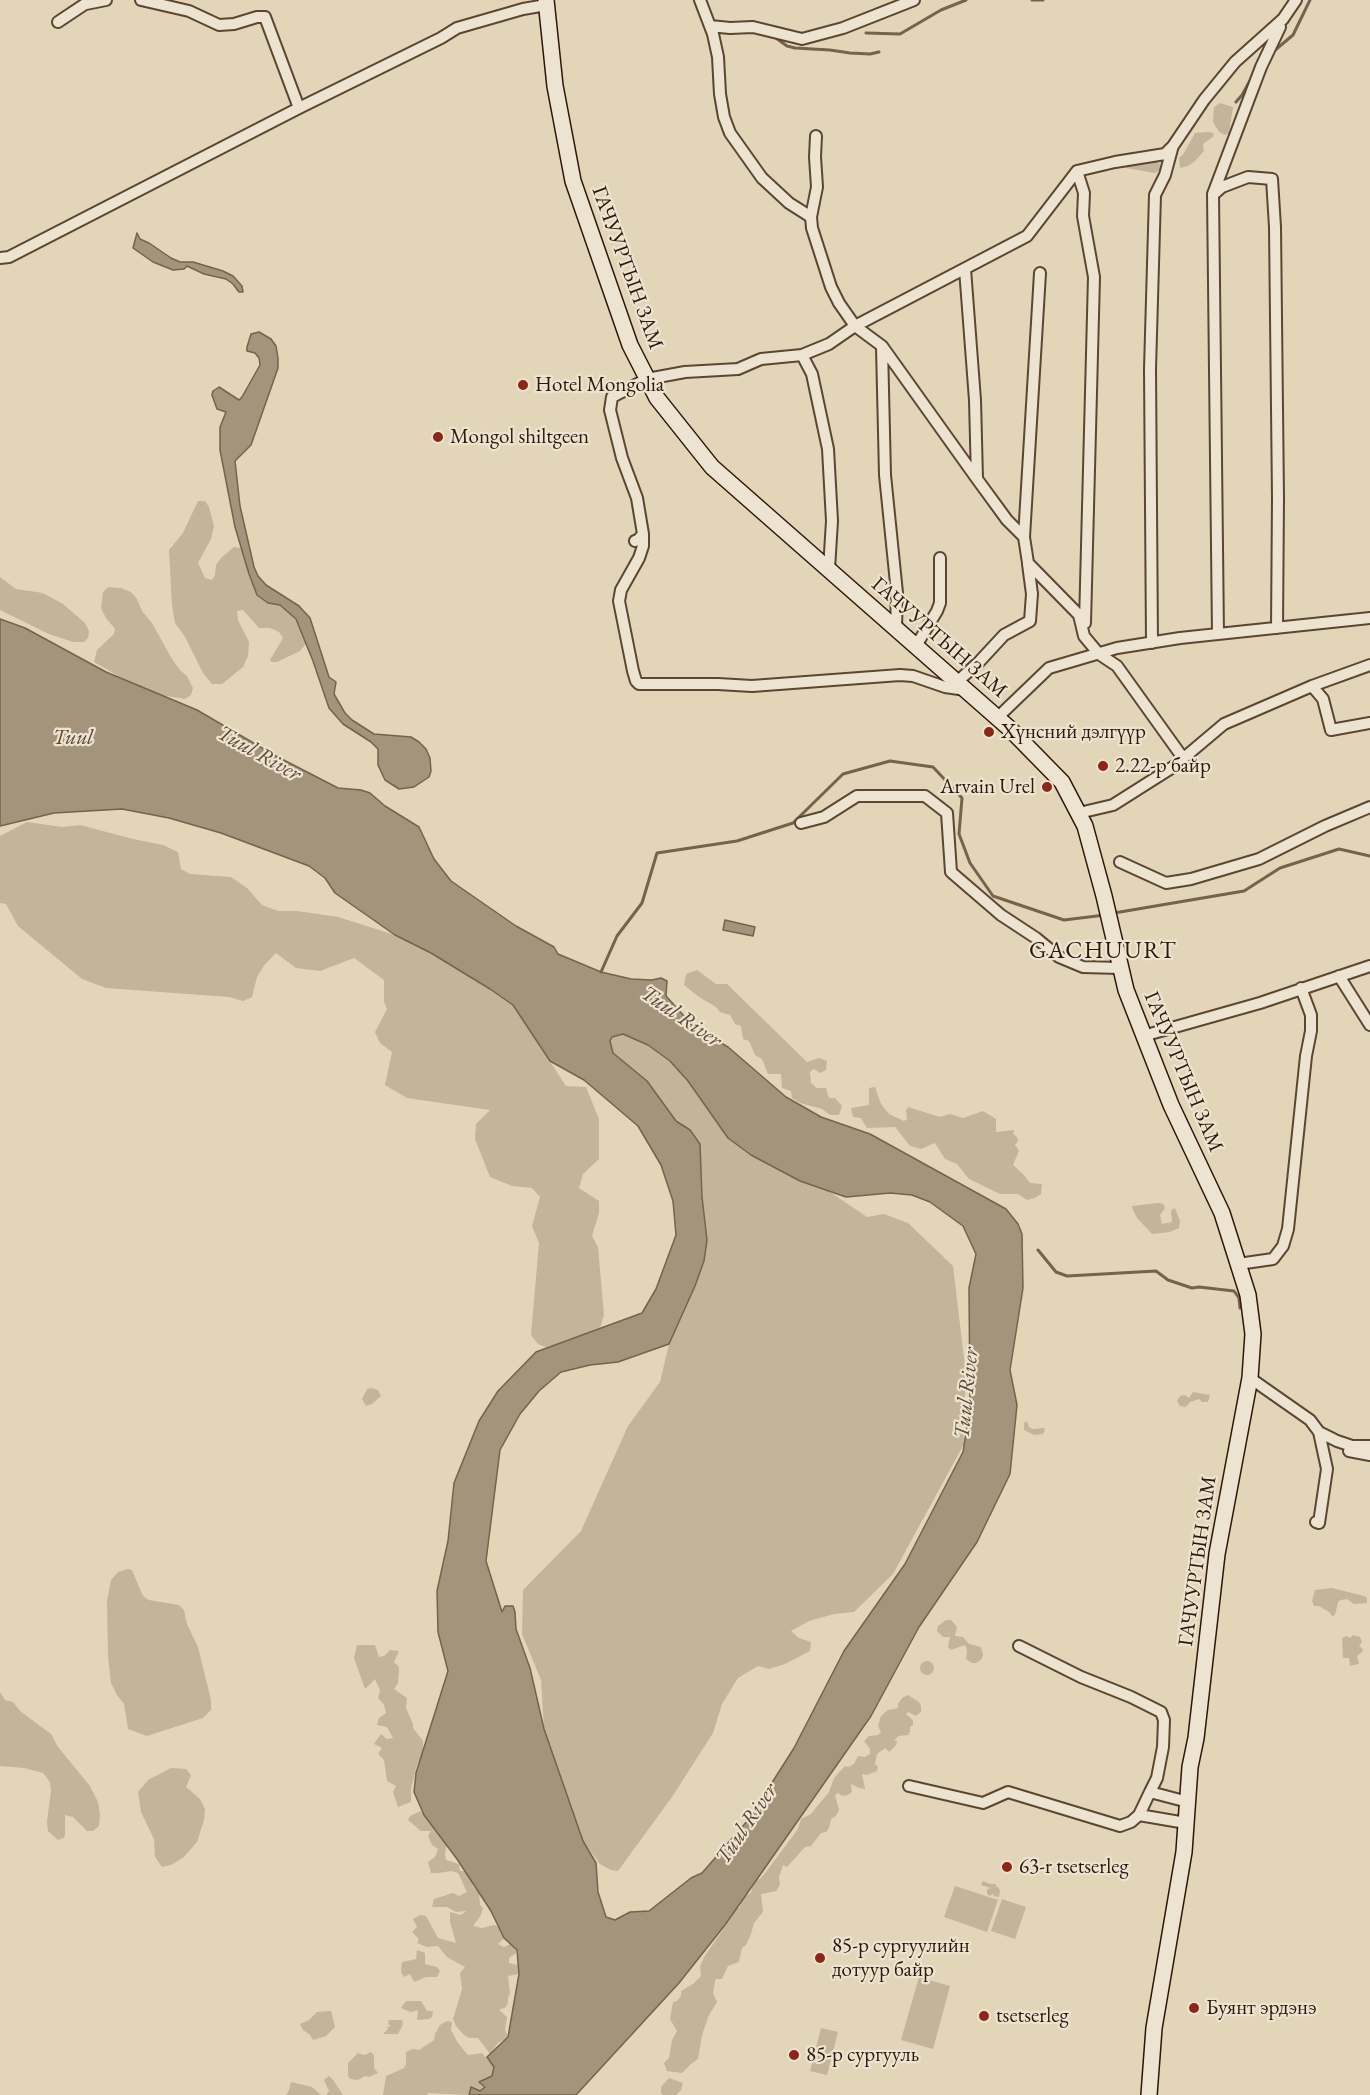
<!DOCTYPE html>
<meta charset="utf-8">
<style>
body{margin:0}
canvas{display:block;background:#e2d5b8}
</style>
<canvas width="1370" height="2095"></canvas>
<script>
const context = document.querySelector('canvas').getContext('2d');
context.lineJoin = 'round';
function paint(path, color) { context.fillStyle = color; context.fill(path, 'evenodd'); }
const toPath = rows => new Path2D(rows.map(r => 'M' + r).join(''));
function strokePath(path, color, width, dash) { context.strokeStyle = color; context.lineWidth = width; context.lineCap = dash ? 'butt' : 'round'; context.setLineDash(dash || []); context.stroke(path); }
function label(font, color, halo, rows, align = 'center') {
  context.font = font + ' "EB Garamond",serif'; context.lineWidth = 4.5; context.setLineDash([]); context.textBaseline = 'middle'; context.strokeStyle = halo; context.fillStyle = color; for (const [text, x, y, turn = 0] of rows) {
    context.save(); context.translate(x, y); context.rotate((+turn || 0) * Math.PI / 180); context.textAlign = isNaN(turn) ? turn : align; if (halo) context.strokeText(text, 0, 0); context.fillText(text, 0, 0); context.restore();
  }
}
paint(toPath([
 [1220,103,1233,107,1229,133,1225,135,1219,132,1213,122,1214,107],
 [1209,132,1213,133,1214,136,1203,144,1204,151,1195,161,1188,166,1180,168,1179,158,1184,153,1195,133],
 [1155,159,1159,162,1161,169,1155,173,1126,168,1126,162],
 [198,501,205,501,209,507,214,526,211,539,198,563,205,578,212,580,215,575,216,565,221,558,234,547,241,548,257,595,268,603,280,605,296,619,306,644,300,651,277,662,272,662,270,660,283,638,279,632,270,628,259,628,243,610,237,611,238,620,249,642,248,656,243,667,222,684,212,684,203,673,185,637,175,623,172,605,169,550,183,533],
 [0,577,16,589,43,593,63,604,85,623,89,631,88,638,84,642,73,642,49,634,0,610],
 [108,587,121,588,131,592,137,599,142,611,152,623,172,659,180,670,187,676,193,688,191,695,185,699,161,695,127,681,94,662,97,650,114,634,115,629,106,618,101,608,103,592],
 [27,822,62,827,80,825,133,839,163,845,178,852,181,869,190,874,231,877,247,888,262,905,278,911,297,911,338,917,395,935,431,953,490,989,513,1005,566,1086,586,1087,599,1119,599,1159,583,1174,579,1188,599,1201,599,1213,592,1236,598,1247,604,1315,600,1328,548,1348,538,1344,531,1335,539,1243,532,1226,540,1197,532,1188,512,1186,490,1177,475,1139,476,1124,490,1110,407,1098,385,1085,392,1052,380,1043,375,1032,387,1009,384,1002,384,980,354,958,320,971,296,968,276,953,265,964,257,977,252,997,243,1001,229,997,106,988,82,979,18,926,6,904,0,903,0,836],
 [697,970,716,984,727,984,807,1062,819,1058,827,1061,826,1070,820,1073,814,1069,810,1072,811,1083,817,1088,826,1088,829,1098,835,1098,842,1106,839,1115,830,1115,822,1109,800,1103,792,1098,791,1091,782,1088,781,1074,768,1074,762,1059,755,1055,749,1041,743,1039,741,1026,735,1024,730,1015,720,1012,716,1007,699,997,684,985,686,974],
 [624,1034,648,1045,670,1061,688,1081,728,1138,800,1181,830,1192,867,1217,884,1214,908,1223,953,1266,966,1375,963,1428,964,1444,893,1574,854,1612,834,1614,809,1621,791,1631,799,1638,811,1642,810,1651,785,1664,769,1669,758,1666,738,1678,722,1704,713,1733,672,1797,618,1871,611,1870,600,1864,583,1841,544,1729,541,1680,522,1634,523,1590,581,1531,628,1426,660,1382,669,1344,695,1286,704,1261,707,1240,702,1197,700,1144,690,1130,676,1121,647,1081,613,1053,609,1041,612,1037],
 [875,1087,881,1104,889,1114,904,1121,907,1119,906,1111,908,1107,940,1117,950,1114,963,1118,983,1111,996,1119,996,1132,1014,1130,1013,1134,1017,1137,1018,1141,1015,1145,1019,1151,1013,1165,1025,1176,1030,1183,1042,1184,1041,1194,1035,1198,1027,1200,1018,1194,1000,1194,969,1179,957,1164,945,1159,935,1143,921,1149,910,1146,895,1127,867,1128,861,1118,853,1117,851,1108,869,1105,869,1088],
 [1158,1203,1163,1204,1165,1208,1160,1215,1162,1224,1172,1222,1171,1210,1175,1208,1180,1221,1179,1228,1170,1232,1152,1234,1137,1218,1133,1210,1132,1206],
 [372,1388,378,1390,381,1396,372,1404,366,1406,362,1399,367,1389],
 [1193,1392,1210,1395,1208,1402,1202,1402,1199,1399,1190,1402,1186,1407,1180,1406,1177,1401,1180,1396,1185,1395,1189,1398],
 [1027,1421,1029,1427,1033,1429,1044,1428,1045,1430,1043,1434,1034,1435,1024,1430,1024,1423],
 [128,1569,132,1570,143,1596,149,1600,179,1605,184,1610,187,1624,198,1647,211,1700,211,1710,203,1718,147,1736,128,1729,124,1704,117,1695,111,1683,108,1657,107,1601,111,1580,118,1572],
 [1332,1588,1364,1596,1367,1598,1367,1603,1354,1604,1347,1599,1341,1600,1338,1602,1335,1615,1332,1616,1329,1612,1319,1606,1314,1606,1312,1601,1315,1590],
 [946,1620,951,1620,957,1627,955,1636,963,1637,969,1644,981,1647,983,1654,982,1659,976,1663,972,1663,966,1659,967,1650,965,1645,951,1650,948,1647,950,1637,943,1637,937,1631,938,1626],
 [1353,1635,1360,1637,1362,1642,1359,1646,1363,1649,1362,1652,1357,1656,1359,1664,1350,1666,1349,1658,1343,1658,1342,1638,1347,1636,1350,1638],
 [357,1645,375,1645,379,1657,384,1656,390,1650,399,1651,394,1662,399,1667,398,1683,394,1689,407,1698,406,1708,413,1724,413,1728,423,1741,423,1754,417,1765,411,1788,411,1802,398,1807,393,1792,396,1786,387,1781,384,1760,378,1754,382,1748,374,1744,381,1734,387,1739,393,1738,387,1727,377,1725,379,1718,386,1713,384,1705,378,1698,380,1690,375,1679,365,1689,354,1658],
 '920 1668a7 7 0 1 1 14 0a7 7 0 1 1-14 0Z',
 [0,1692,5,1700,13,1702,20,1711,51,1734,58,1747,90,1786,98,1802,100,1815,99,1826,93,1831,87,1831,73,1817,65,1815,65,1834,64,1838,58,1840,48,1831,47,1821,51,1791,50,1782,43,1773,24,1768,0,1766],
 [908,1695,919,1702,921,1706,921,1712,916,1716,908,1712,906,1714,913,1720,913,1725,910,1727,910,1732,908,1735,899,1736,894,1740,897,1741,896,1745,889,1752,885,1748,877,1754,875,1764,878,1767,877,1771,867,1775,862,1774,865,1789,859,1788,851,1784,852,1792,848,1795,842,1796,838,1793,835,1795,839,1810,836,1816,831,1819,829,1828,826,1832,821,1833,811,1846,805,1847,787,1867,783,1865,779,1877,780,1885,776,1891,761,1894,763,1912,754,1923,751,1934,746,1945,742,1948,739,1962,728,1966,722,1979,716,1979,715,1981,713,1993,717,2002,709,2015,702,2035,698,2059,691,2064,682,2073,667,2071,664,2063,669,2058,672,2040,677,2031,670,2019,673,2002,677,2001,681,1996,681,1991,693,1984,701,1976,700,1967,704,1957,731,1918,734,1908,739,1908,745,1896,751,1893,754,1880,760,1879,766,1872,798,1829,801,1819,811,1814,829,1792,834,1778,845,1766,848,1767,854,1764,858,1756,865,1757,870,1754,870,1749,864,1741,869,1736,878,1735,881,1732,878,1726,881,1716,888,1710,898,1708,898,1704,902,1698],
 [171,1768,186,1769,191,1775,186,1787,200,1799,205,1809,204,1820,197,1842,184,1857,171,1865,162,1867,155,1857,154,1839,141,1812,138,1792,148,1780],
 [421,1811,447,1842,445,1854,446,1860,459,1864,460,1871,466,1871,476,1880,472,1885,479,1893,480,1905,483,1908,481,1915,473,1926,482,1928,494,1925,498,1926,504,1938,498,1944,504,1947,510,1944,517,1950,516,1953,509,1958,509,1963,518,1965,519,1974,508,1976,510,1994,508,1997,508,2002,506,2007,499,2010,507,2017,505,2030,508,2037,498,2043,490,2054,478,2038,469,2038,463,2034,456,2026,453,2019,462,1989,460,1973,465,1967,447,1957,438,1946,427,1947,417,1943,419,1939,412,1932,417,1927,413,1919,420,1915,426,1916,438,1938,456,1943,450,1922,450,1912,461,1915,466,1911,456,1912,447,1907,432,1907,434,1899,453,1893,459,1896,467,1892,458,1873,451,1871,439,1873,431,1873,428,1862,435,1857,438,1849,432,1845,428,1836,431,1831,421,1831,408,1820,410,1816],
 [983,1881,990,1884,995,1884,1000,1890,999,1897,993,1896,994,1893,990,1896,987,1894,987,1889,991,1888,981,1885],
 [955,1886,998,1900,987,1932,944,1917],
 [1002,1899,1026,1907,1015,1939,991,1931],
 [417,1950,425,1953,425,1964,437,1967,440,1971,437,1977,426,1977,414,1982,410,1974,404,1977,401,1972,402,1962,416,1959],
 [919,1977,950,1986,933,2049,901,2040],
 [406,2001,421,2001,427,2011,433,2011,432,2017,429,2019,417,2020,418,2010,411,2012,401,2008],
 [329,2011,331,2011,335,2027,326,2036,313,2040,310,2035,303,2030,300,2024,309,2020,317,2012],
 [389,2020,402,2020,403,2024,398,2034,383,2034,388,2029,387,2027,391,2026,388,2024],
 [447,2021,452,2022,451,2030,458,2043,468,2055,482,2053,494,2067,492,2076,479,2082,485,2087,480,2091,467,2095,427,2093,428,2095,383,2095,386,2076,404,2068,406,2064,406,2052,412,2049,419,2050,434,2040,435,2034,440,2025],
 [821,2028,838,2032,827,2075,810,2071],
 [371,2052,374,2055,374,2068,378,2073,369,2077,365,2076,358,2080,350,2079,348,2076,348,2063,358,2053,364,2055],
 [329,2076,334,2081,343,2095,326,2095,329,2091,324,2080],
 [669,2078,683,2083,681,2090,676,2095,663,2095,661,2093,661,2087],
 [291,2082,312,2087,321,2095,286,2095,289,2090]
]), '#c4b59a');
const water = toPath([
 [137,233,140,239,149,243,171,258,180,262,193,262,223,271,233,276,242,286,243,292,239,292,233,284,226,279,204,274,187,266,184,269,173,270,153,262,133,248,137,233],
 [259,332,271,339,276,346,278,358,278,368,251,445,235,461,240,506,254,567,258,576,266,585,299,606,310,618,329,677,336,682,334,694,345,713,352,720,374,734,411,737,419,742,426,749,430,758,431,771,429,777,414,787,399,789,385,780,378,765,378,749,371,742,343,724,329,708,313,661,296,619,280,605,268,603,257,595,249,574,235,527,220,450,220,427,226,412,217,409,212,395,213,391,219,387,239,400,242,397,260,365,259,358,255,353,247,351,247,347,251,334,259,332],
 [0,619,25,628,106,672,197,710,274,755,338,788,361,790,370,793,385,806,419,827,434,859,451,881,516,926,554,947,558,954,601,972,631,979,652,980,661,978,667,981,666,996,694,1027,728,1047,786,1097,821,1117,870,1134,1006,1209,1018,1224,1022,1234,1023,1288,1010,1370,1017,1405,1010,1474,977,1542,919,1627,871,1716,725,1925,679,1983,576,2095,469,2095,471,2087,480,2091,485,2087,479,2082,492,2076,494,2067,487,2057,508,2037,519,1974,517,1950,504,1938,491,1911,457,1859,424,1815,414,1792,416,1773,448,1671,438,1632,437,1591,448,1541,454,1483,479,1421,498,1391,536,1352,642,1313,656,1289,676,1235,673,1201,661,1165,638,1126,584,1080,550,1061,513,1005,490,989,431,953,395,935,335,893,325,878,309,866,221,833,169,818,122,809,54,813,0,826,0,619],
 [623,1034,648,1045,670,1061,688,1081,728,1138,751,1155,800,1181,846,1197,890,1193,912,1195,930,1202,963,1226,976,1254,969,1288,970,1407,963,1452,905,1564,844,1651,794,1748,749,1819,702,1873,691,1878,649,1911,630,1912,615,1920,606,1917,598,1892,596,1863,583,1841,544,1729,530,1668,516,1629,515,1612,513,1606,505,1606,502,1612,486,1561,500,1450,520,1414,539,1391,561,1372,590,1365,618,1362,669,1344,695,1286,704,1261,707,1240,702,1197,700,1144,690,1130,676,1121,647,1081,613,1053,610,1041,612,1037,623,1034],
 [725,920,755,927,753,936,723,930,725,920]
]);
paint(water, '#a5947c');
strokePath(water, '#76624d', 1.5);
strokePath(toPath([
 [1032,0,1043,0],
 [866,33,900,34,941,10,966,0],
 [776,38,787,46,795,48,830,50,850,53,870,54,879,52],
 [1274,51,1293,35,1310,0],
 [1236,102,1242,95,1252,77],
 [1114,913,1244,891,1280,868,1339,849,1370,856],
 [601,972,617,936,642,903,657,853,737,841,793,823,843,774,890,761,933,767,962,798,959,834,970,863,993,896,1064,920,1105,915],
 [1038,1250,1056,1272,1067,1276,1156,1271,1168,1280,1192,1288,1199,1287,1234,1291,1239,1298,1240,1308]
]), '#76624d', 3);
const minor = toPath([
 [141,0,189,11,219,25,234,24,257,17,265,17,299,108],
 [700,0,713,34,718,57,720,94,724,117,730,133,762,178,789,203,811,217],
 [86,4,106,0],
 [58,22,91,0],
 [710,26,730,28,753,27,802,39,843,28,914,0],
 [816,136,815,157,817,187,811,217,812,228,831,287,839,303,855,326,1027,236,1077,171,1115,162,1165,154,1173,146,1204,100,1235,62,1283,19,1296,0],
 [1077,171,1084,193,1083,216,1094,277,1085,623],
 [1214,194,1222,187,1248,177,1272,179,1275,227,1278,498,1277,628],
 [0,258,9,257,299,108,441,38,457,28,523,9,546,5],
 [965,269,975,400,977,479],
 [882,347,885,475,897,593,896,628],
 [802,355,812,374,828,449,832,521,829,569],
 [643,534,643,546,639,558,621,590,619,601,633,671,636,681,639,684,718,684,752,686,900,675,913,676,945,687,966,690],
 [1024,537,1040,273],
 [635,541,638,540,643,534,637,498,622,458,610,410,612,397,647,379,685,372,738,369,761,359,802,355,829,344,855,326,882,346,977,479,1007,520,1024,537,1028,563,1079,615,1084,636,1099,654,1117,666,1183,758],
 [1218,634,1213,194,1261,67,1280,27],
 [1152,643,1150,369,1155,195,1165,175,1172,149],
 [916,646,937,611,940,603,940,558],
 [957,682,979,662,1004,635,1030,621,1032,594,1028,564],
 [1312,686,1370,665],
 [998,717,1049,668,1117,648,1180,638,1370,618],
 [1079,813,1113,805,1173,767,1224,724,1312,686,1323,699,1331,730,1370,723],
 [801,823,824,817,857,796,925,796,947,813,951,872,1001,915,1036,938,1059,957,1083,967,1120,968],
 [1120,862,1166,883,1191,879,1259,859,1325,826,1370,807],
 [1339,976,1370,1025],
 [1143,1036,1260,1003,1370,966],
 [1238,1264,1273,1259,1283,1246,1288,1229,1306,1056,1311,1031,1311,1015,1301,988],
 [1250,1378,1310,1420,1319,1432,1337,1441,1352,1446,1370,1446],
 [1349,1451,1370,1455],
 [1316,1522,1319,1523,1327,1469,1319,1432],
 [1019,1646,1081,1677,1131,1697,1161,1712,1164,1720,1163,1747,1157,1778,1150,1792,1188,1802],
 [909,1786,983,1803,1008,1792,1120,1826,1131,1822,1139,1815,1150,1792],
 [1139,1815,1186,1823]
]);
const secondary = toPath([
 [546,0,555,86,573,181,630,345,657,398,712,467,1009,728,1062,782,1085,826,1104,896,1126,990,1171,1105,1222,1213,1248,1295,1253,1334,1250,1378,1217,1554,1196,1738,1190,1767,1184,1852,1154,2028,1149,2095]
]);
strokePath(minor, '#5c4633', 14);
strokePath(secondary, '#2f1607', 18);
strokePath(minor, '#ece4d1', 10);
strokePath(secondary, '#ece4d1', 15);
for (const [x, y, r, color] of [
 [523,385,6,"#8f2418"],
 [438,437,6,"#8f2418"],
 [989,732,6,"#8f2418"],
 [1103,766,6,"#8f2418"],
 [1047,787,6,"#8f2418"],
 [1007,1867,6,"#8f2418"],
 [820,1958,6,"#8f2418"],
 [1194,2008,6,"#8f2418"],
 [984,2016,6,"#8f2418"],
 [794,2055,6,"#8f2418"]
]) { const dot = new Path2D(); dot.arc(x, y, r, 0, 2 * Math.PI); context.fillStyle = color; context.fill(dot); strokePath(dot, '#ece4d1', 2); }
label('21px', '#2f1607', '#ece4d1', [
 ["ГАЧУУРТЫН ЗАМ",627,268,70],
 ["ГАЧУУРТЫН ЗАМ",939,638,41],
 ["ГАЧУУРТЫН ЗАМ",1183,1072,67],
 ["ГАЧУУРТЫН ЗАМ",1198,1561,-82]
]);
label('21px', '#2f1607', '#ece4d1', [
 ["Hotel Mongolia",535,385],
 ["Mongol shiltgeen",450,437],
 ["Хүнсний дэлгүүр",1001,732],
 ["2.22-р байр",1115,766],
 ["Arvain Urel",1035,787,"right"],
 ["63-r tsetserleg",1019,1867],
 ["85-р сургуулийн",832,1946],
 ["дотуур байр",832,1970],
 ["Буянт эрдэнэ",1206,2008],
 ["tsetserleg",996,2016],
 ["85-р сургууль",806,2055]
], 'left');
label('italic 22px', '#5e4836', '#ece4d1', [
 ["Tuul",73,738],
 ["Tuul River",259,754,29],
 ["Tuul River",681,1017,34],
 ["Tuul River",967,1393,-84],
 ["Tuul River",747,1824,-56]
]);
context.letterSpacing = '1.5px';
label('24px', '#2f1607', '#ece4d1', [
 ["GACHUURT",1103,951]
]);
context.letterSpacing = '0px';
</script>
